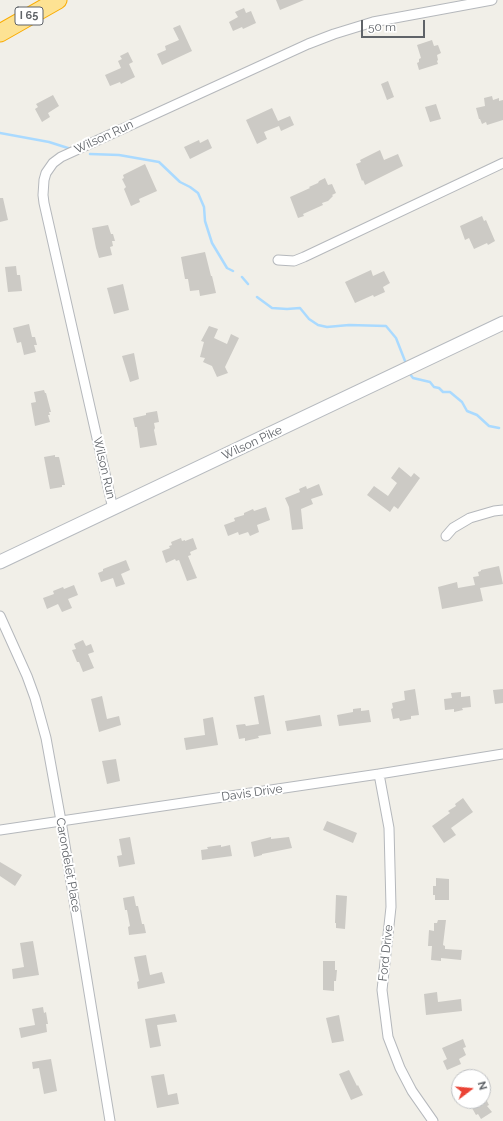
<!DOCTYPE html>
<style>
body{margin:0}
#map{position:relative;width:503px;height:1121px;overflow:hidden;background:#f1efe8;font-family:Raleway,sans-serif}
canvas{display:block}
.north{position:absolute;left:451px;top:1069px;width:40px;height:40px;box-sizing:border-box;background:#fff;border:1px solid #bfc1c3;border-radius:50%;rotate:74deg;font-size:11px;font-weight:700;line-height:16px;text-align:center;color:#5f6368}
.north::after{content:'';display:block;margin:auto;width:14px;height:18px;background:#ea4335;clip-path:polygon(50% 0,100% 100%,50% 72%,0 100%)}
.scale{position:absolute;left:361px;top:20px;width:64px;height:18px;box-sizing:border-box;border:2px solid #5f6368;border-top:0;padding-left:5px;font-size:12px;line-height:14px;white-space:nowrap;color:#5f6368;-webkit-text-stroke:3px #fff;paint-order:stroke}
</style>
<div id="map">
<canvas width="503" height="1121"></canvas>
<div class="north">N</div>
<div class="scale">50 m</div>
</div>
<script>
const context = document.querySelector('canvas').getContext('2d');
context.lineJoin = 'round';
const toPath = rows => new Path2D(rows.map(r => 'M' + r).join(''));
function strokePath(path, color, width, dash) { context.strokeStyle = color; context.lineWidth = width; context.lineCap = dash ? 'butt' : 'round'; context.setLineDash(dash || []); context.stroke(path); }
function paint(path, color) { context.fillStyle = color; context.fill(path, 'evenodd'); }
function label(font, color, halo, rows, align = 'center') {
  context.font = font + ' Raleway,sans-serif'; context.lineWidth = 4; context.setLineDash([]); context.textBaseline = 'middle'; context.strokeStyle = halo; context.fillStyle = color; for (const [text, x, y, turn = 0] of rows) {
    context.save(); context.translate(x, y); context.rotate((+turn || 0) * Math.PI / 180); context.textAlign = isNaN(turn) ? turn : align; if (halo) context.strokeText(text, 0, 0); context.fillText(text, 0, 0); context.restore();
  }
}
strokePath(toPath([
 [0,133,49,142,71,149],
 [90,154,119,155,159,162,180,182,190,187,198,193,204,207,205,221,212,243,227,268,233,271],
 [242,277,248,284],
 [257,297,272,308,287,309,300,308,309,319,318,325,327,327,349,325,386,326,396,338,405,361],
 [410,374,413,378,430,382,434,387,439,388,443,392,450,392,462,402,467,411,477,415,489,426,499,428]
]), '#aadaff', 2.5);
paint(toPath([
 [276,0,304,0,280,10],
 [244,8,246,13,251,11,256,23,243,29,242,27,233,31,229,22,238,17,235,12],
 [180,25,192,51,162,65,157,54,166,50,165,46,179,40,173,28],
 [432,40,434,46,438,45,441,53,437,55,438,60,437,61,438,64,419,70,417,63,419,62,419,59,421,58,417,45],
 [128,52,133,62,129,64,135,77,121,84,120,82,110,86,105,75,121,68,118,61,122,59,120,56],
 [388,81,394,97,387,100,381,84],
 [53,95,59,106,48,113,50,117,42,122,35,109,38,107,36,104],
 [492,96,493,100,499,98,499,101,503,100,503,120,487,125,486,122,482,124,480,119,479,119,476,108,485,106,484,98],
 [436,104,441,119,430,122,425,107],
 [272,108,278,121,290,116,294,125,281,131,279,126,264,132,267,139,257,144,246,120],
 [208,139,212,148,190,159,184,147,199,140,200,143],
 [380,150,384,160,398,154,403,166,365,185,363,180,362,181,356,164,361,162,360,160],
 [145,164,157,191,139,199,140,202,131,206,124,189,126,187,122,179,124,178,123,175],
 [325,178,328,185,332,184,336,193,332,195,333,196,328,201,322,203,323,205,303,214,304,216,298,218,290,197,310,188,309,187,318,183,319,181],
 [0,198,3,198,8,220,0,222],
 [482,216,484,221,486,220,495,241,488,245,487,243,474,249,469,238,465,240,460,226],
 [108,225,111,234,113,234,115,241,112,241,113,246,110,247,112,255,99,258,96,248,92,228],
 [205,252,211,276,212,276,216,293,200,296,199,290,190,291,188,279,185,279,181,257],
 [16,266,17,275,20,275,22,291,8,292,5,267],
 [371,270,373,276,384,271,390,283,383,287,385,292,374,297,373,295,355,303,345,282],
 [123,284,129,310,114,314,107,288],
 [29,324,32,337,35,337,37,345,34,345,36,352,24,355,21,342,17,343,13,328],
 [209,326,218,329,214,338,227,344,231,334,239,338,225,367,228,373,217,377,212,366,203,362,205,358,200,357,204,342,201,341],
 [134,353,139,379,130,382,122,356],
 [44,390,45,393,46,393,51,412,49,412,50,415,48,415,50,422,35,426,31,403,36,402,34,392],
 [157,411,159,422,154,423,155,428,154,430,157,445,140,448,137,427,135,427,133,418,146,415,146,413],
 [55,455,55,457,59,457,60,461,65,485,62,485,62,487,50,489,44,457],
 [399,467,411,477,414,473,420,478,398,509,394,506,390,512,367,495,374,486,388,496,397,483,391,478],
 [319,484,323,495,311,499,313,504,301,509,303,529,292,530,289,507,285,498,300,492,299,489,306,486,307,489],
 [266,507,270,520,257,525,259,532,250,536,248,532,239,535,238,532,228,536,224,525,235,521,234,518,244,515,244,513,253,509,254,511],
 [181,538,182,541,185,540,185,541,193,538,197,549,190,552,191,555,188,556,197,578,187,581,179,560,176,561,175,559,166,563,162,551,170,548,169,546,172,545,171,542],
 [126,560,130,570,121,574,125,584,116,587,113,578,101,582,98,573,103,571,103,569],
 [499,566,503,584,480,588,483,601,442,609,438,587,457,582,458,588,475,585,473,577,479,576,478,572,481,571,481,570],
 [74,585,78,595,68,599,72,608,62,612,58,604,47,609,43,598,54,594,53,591,63,587,64,589],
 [83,640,86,646,91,644,94,652,88,654,94,668,83,672,79,662,77,662,72,650,76,649,74,644],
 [415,689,419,715,411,716,411,719,400,721,399,718,393,719,391,709,393,708,392,703,405,700,404,691],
 [503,689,503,703,495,704,493,690],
 [461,692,461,697,470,696,471,707,462,708,463,710,454,712,454,709,445,710,444,699,452,698,451,693],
 [264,695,271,734,258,736,259,738,245,741,245,738,239,739,236,725,245,724,246,726,259,724,254,697],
 [102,696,107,719,119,716,121,725,99,732,91,699],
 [361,708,361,711,369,710,371,722,339,726,337,715,353,712,353,709],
 [320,715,322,726,287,731,285,721],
 [213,717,218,745,186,750,184,738,205,735,203,719],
 [116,759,120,781,107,784,102,761],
 [463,798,473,812,451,828,456,835,444,843,432,826,450,813,448,811,456,806,455,804],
 [327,821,357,833,353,843,323,830],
 [130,837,135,864,119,867,117,856,122,855,119,839],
 [271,837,271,839,289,837,292,848,262,854,262,855,254,857,251,842],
 [221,845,221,847,230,845,232,856,202,860,201,850,208,849,207,847],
 [0,862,22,875,15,886,0,876],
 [436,878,449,879,449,900,435,900,435,895,433,895,433,886,436,886],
 [336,895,347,896,345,929,336,928,336,923,335,923],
 [134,896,136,906,138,906,142,924,144,924,146,933,129,935,128,927,130,926,127,910,125,910,123,898],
 [438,920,446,920,443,945,445,946,445,949,462,950,461,960,441,958,441,961,431,960,432,946,428,946,429,930,434,931,434,923,437,923],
 [33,941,39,975,13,979,12,969,24,967,20,943],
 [146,955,150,975,162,972,165,983,138,989,137,982,139,981,134,957],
 [323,961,335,961,335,970,337,970,336,981,334,981,334,991,323,990],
 [437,992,438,1002,461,999,462,1011,426,1015,424,994],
 [43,1007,44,1013,46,1012,48,1024,46,1024,47,1032,21,1038,19,1028,35,1025,32,1009],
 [175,1014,177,1022,157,1025,161,1046,150,1048,145,1019],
 [339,1015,344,1041,332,1043,326,1018],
 [463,1039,466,1047,463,1048,466,1055,459,1059,461,1064,447,1070,443,1061,447,1059,442,1048],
 [51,1059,57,1091,44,1094,39,1068,33,1069,32,1062],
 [349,1070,357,1086,358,1085,363,1095,351,1100,339,1074],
 [164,1074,168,1095,177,1093,179,1104,157,1108,151,1076],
 [486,1099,489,1105,487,1106,492,1112,481,1119,478,1114,476,1115,468,1101,483,1101]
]), '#cccac5');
const street = toPath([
 [278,260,294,261,304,257,503,163],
 [113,509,44,203,43,195,44,180,46,173,53,163,61,157,308,44,334,34,373,22,492,0],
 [446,536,453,528,470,518,494,511,503,510],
 [0,616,27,676,35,698,46,738,61,821,110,1121],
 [379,774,389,828,391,907,382,990,388,1037,400,1068,412,1091,433,1121],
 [0,830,379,774,503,754]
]);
const secondary = toPath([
 [0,562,503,323]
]);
const highway = toPath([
 [0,33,58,0]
]);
strokePath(street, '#b5b8bc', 11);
strokePath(secondary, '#b6babf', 15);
strokePath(highway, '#f9ab00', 19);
strokePath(street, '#fff', 9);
strokePath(secondary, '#fff', 13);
strokePath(highway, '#fde293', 17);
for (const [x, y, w] of [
 [29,16,28]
]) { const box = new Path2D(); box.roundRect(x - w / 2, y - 9, w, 18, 3); context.fillStyle = '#fff'; context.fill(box); strokePath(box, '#5f6368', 1); }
label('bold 11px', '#5f6368', null, [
 ["I 65",29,16]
]);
label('12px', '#5f6368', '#fff', [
 ["Wilson Run",104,137,-25],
 ["Wilson Pike",252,443,-25],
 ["Wilson Run",104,468,77],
 ["Davis Drive",252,793,-8],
 ["Carondelet Place",68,865,80],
 ["Ford Drive",386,953,-84]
]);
</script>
